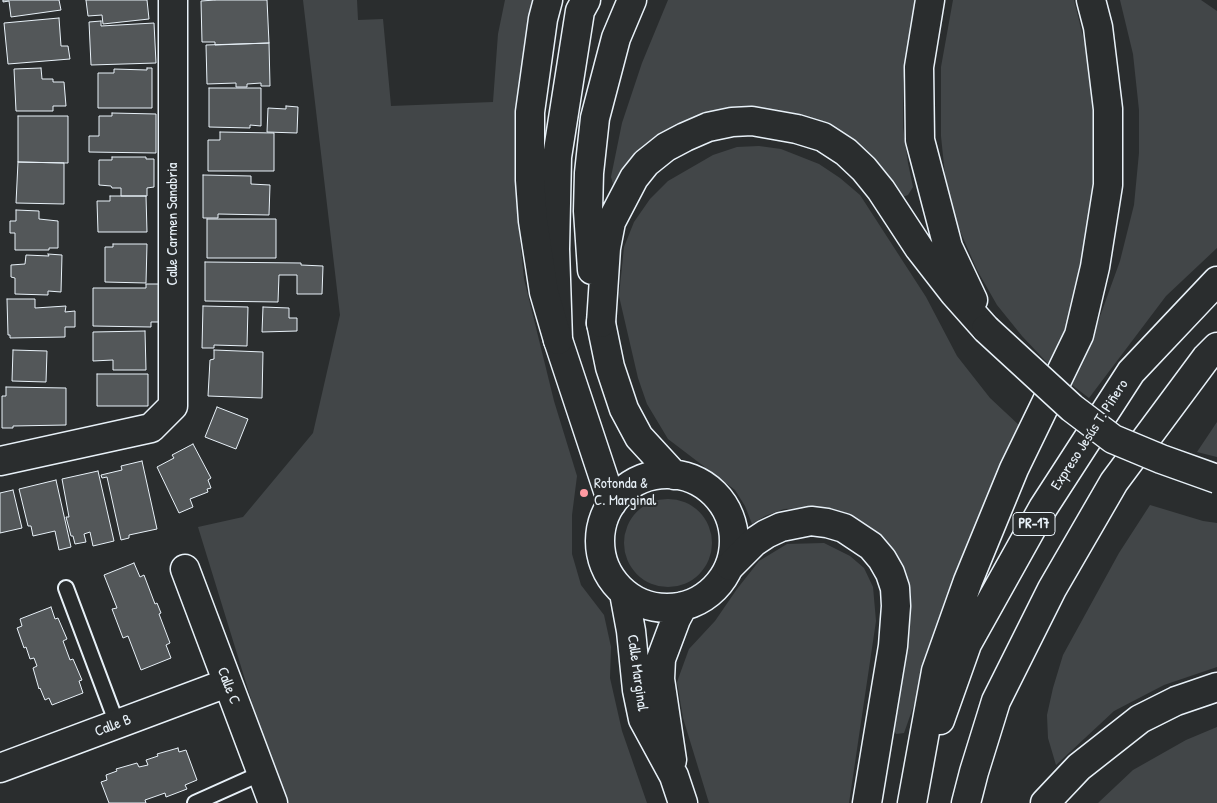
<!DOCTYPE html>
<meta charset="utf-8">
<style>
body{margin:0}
canvas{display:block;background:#2a2d2e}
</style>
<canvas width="1217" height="803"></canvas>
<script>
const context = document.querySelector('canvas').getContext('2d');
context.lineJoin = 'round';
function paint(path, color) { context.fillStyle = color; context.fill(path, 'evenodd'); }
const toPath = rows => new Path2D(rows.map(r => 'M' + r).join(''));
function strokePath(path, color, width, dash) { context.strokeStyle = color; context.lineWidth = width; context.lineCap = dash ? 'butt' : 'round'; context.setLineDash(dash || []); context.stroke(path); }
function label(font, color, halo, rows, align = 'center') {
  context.font = font + ' "Patrick Hand",sans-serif'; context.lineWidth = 4; context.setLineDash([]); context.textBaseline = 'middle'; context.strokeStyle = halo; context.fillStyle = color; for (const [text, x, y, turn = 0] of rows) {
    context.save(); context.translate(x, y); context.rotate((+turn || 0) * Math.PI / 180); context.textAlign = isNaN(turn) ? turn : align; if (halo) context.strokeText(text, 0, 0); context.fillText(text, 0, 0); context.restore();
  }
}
paint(toPath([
 [303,0,357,0,358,20,383,19,391,106,493,102,498,34,505,0,536,0,518,101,518,220,524,279,554,401,577,476,572,515,572,554,581,585,604,615,611,647,610,678,622,731,647,803,288,803,259,725,198,527,243,517,313,433,340,315],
 [668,0,917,0,903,82,903,127,908,163,913,187,908,195,900,198,871,166,729,118,619,187,613,184,611,177,622,123,642,63],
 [953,0,1074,0,1092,73,1099,135,1098,188,1072,323,1053,369,1022,336,997,305,977,270,957,224,945,175,941,136,941,67],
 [1120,0,1201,0,1217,11,1217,248,1166,296,1089,398,1072,385,1085,358,1120,261,1134,205,1139,153,1139,110,1133,54],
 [759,146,781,149,819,164,840,178,860,195,926,297,957,356,990,398,1021,427,968,552,904,733,896,734,891,724,882,538,856,519,827,507,784,509,765,516,752,524,745,506,735,490,668,439,647,404,638,378,619,296,624,247,634,222,650,199,668,181,713,155,737,147],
 [1217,422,1217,457,1197,452],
 '624 543a44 44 0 1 1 88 0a44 44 0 1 1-88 0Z',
 [1150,505,1203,521,1217,523,1217,667,1164,685,1114,711,1056,765,1048,738,1047,715,1053,688,1063,655,1119,553],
 [824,543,850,556,864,568,873,587,876,621,849,803,709,803,683,718,677,682,689,649,715,621,737,589,759,561,787,544],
 [1217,727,1217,803,1098,803,1133,770,1186,740]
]), '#424648');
const building = toPath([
 [3,0,59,0,61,10,11,17,9,1,3,2,3,0],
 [86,0,147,0,149,19,103,24,102,15,88,16,86,0],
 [215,0,267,0,269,43,215,45,215,42,202,42,201,1,215,0],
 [59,18,61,46,68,46,70,59,8,64,4,23,59,18],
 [101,21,101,26,154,23,156,63,91,65,89,22,101,21],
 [269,43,270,86,261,86,261,83,247,84,247,87,236,87,236,83,207,84,206,45,269,43],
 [41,68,42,79,53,79,53,82,64,82,66,106,53,106,53,111,16,111,14,69,41,68],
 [147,68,152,68,152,108,98,108,98,73,114,73,114,69,147,70,147,68],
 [209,88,261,88,261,126,250,125,250,128,209,127,209,88],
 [286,106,298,107,297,133,267,132,268,108,286,109,286,106],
 [112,113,156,114,156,153,89,152,89,136,99,136,99,116,112,116,112,113],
 [18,116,68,116,68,163,18,162,18,116],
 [220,132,274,133,274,171,208,171,208,140,220,140,220,132],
 [112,157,146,157,146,159,154,159,154,187,147,188,147,196,121,196,121,188,112,188,111,186,99,185,99,160,112,160,112,157],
 [18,162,64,163,64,204,16,203,18,162],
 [203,175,251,176,251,184,270,185,269,215,218,214,218,218,203,218,203,175],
 [110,196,146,196,147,232,98,232,97,201,110,201,110,196],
 [16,210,39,211,39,219,58,221,58,248,49,248,49,250,15,250,15,233,10,233,10,221,16,221,16,210],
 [207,219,276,219,276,258,207,258,207,219],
 [113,244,147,244,146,283,105,282,105,247,113,247,113,244],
 [48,254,62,255,61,292,48,291,48,295,15,294,15,278,11,277,11,265,25,264,26,255,49,256,48,254],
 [205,262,301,263,301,265,323,266,322,294,297,294,297,275,279,275,278,302,205,301,205,262],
 [146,284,159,284,159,322,151,322,151,327,93,326,93,288,146,288,146,284],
 [7,299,35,299,35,308,66,306,65,312,75,311,75,327,65,327,65,337,10,338,10,335,8,335,7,299],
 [203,306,248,307,247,346,214,345,214,348,202,348,203,306],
 [263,307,289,308,289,318,297,318,297,331,262,332,263,307],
 [145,331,146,370,113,370,113,360,93,361,93,332,145,331],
 [13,350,47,351,46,382,12,381,13,350],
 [214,350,263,352,262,398,208,396,210,360,214,359,214,350],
 [97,374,148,374,148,406,97,406,97,374],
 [6,387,66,388,66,425,13,426,13,428,2,428,2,396,6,396,6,387],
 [217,407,248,419,236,449,205,437,217,407],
 [193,444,211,478,208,480,211,488,207,489,208,492,190,499,193,507,179,513,157,467,174,458,172,455,193,444],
 [142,461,157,529,129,535,129,538,121,540,107,477,102,478,101,475,122,470,121,466,142,461],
 [98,471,114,541,93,546,90,532,84,534,86,542,75,544,73,536,71,536,66,517,69,517,62,479,98,471],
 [56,480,71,547,59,550,55,531,33,536,31,526,28,526,19,489,56,480],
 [13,490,22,528,0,533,0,493,13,490],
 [134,563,140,577,144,575,155,604,157,603,161,613,159,614,170,643,166,645,171,658,141,670,128,636,123,638,112,609,117,608,104,575,134,563],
 [51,607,55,619,58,618,67,639,63,641,70,660,73,659,82,680,79,681,83,693,52,705,49,698,45,700,40,688,39,689,33,668,37,666,34,658,30,659,26,647,24,648,17,628,22,626,20,619,51,607],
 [178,748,179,752,186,750,197,780,185,785,187,789,166,797,165,793,145,800,146,803,109,803,101,782,107,780,106,775,117,771,116,769,137,763,139,767,148,765,146,760,158,756,157,754,178,748]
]);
paint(building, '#535759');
strokePath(building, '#e8f1f8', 1);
const lane = toPath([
 [66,588,117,724],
 [195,803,262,773]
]);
const street = toPath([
 [0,461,151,428,173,406,173,0],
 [185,569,273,803],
 [0,768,227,683]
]);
const secondary = toPath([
 [586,0,580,11,557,157,555,249,558,340,612,503],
 [601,323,610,367,624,409,639,437,674,475],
 '600 541a67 67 0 1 1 134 0a67 67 0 1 1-134 0Z',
 [624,593,631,631,637,690,643,719,674,776,683,803],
 [672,760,660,679,661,659,676,619,683,606]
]);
const highway = toPath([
 [548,0,543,19,530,112,530,180,533,221,544,292,558,340],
 [930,0,919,67,920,140,948,247,973,300],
 [592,270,588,211,589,173,595,118,616,38,632,0],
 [601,323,606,248,611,222,634,178,646,163,666,147,685,137,708,127,732,122,752,121,797,129,823,137,846,152,864,169,881,190,919,248,954,293,986,329],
 [730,566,754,542,766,534,781,527,811,521,827,523,844,528,871,546,882,559,890,573,895,588,896,606,893,646,867,803],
 [940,720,967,644,1043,508,1131,372,1217,281],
 [912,803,936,671,968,581,1014,469,1079,335,1095,267,1108,185,1108,109,1098,27,1091,0],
 [966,803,974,772,996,701,1052,589,1114,482,1206,358,1217,347],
 [1045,803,1079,767,1140,719,1176,701,1217,687]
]);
strokePath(lane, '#e8f1f8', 18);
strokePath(street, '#e8f1f8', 31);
strokePath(secondary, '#e8f1f8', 31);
strokePath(highway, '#e8f1f8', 31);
strokePath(lane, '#2a2d2e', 14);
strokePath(street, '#2a2d2e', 28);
strokePath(secondary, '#2a2d2e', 28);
strokePath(highway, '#2a2d2e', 28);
const highwayBridge = toPath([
 [986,329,1072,408,1113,439,1161,459,1217,479]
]);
strokePath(highwayBridge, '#e8f1f8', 31, []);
strokePath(highwayBridge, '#2a2d2e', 28);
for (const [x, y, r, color] of [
 [584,493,5,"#ff9aa2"]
]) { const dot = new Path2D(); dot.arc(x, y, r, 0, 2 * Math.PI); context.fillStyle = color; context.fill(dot); strokePath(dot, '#2a2d2e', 2); }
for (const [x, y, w] of [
 [1034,524,42]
]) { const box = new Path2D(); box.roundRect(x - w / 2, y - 11.5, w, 23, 4); context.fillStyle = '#2a2d2e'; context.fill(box); strokePath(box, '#e8f1f8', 1); }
label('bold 14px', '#e8f1f8', null, [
 ["PR-17",1034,524]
]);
label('15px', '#e8f1f8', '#2a2d2e', [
 ["Calle Carmen Sanabria",173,224,-90],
 ["Expreso Jesús T. Piñero",1090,435,-57],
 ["Calle Marginal",637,673,82],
 ["Calle C",228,686,69],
 ["Calle B",113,726,-21]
]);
label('15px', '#e8f1f8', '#2a2d2e', [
 ["Rotonda &",594,484],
 ["C. Marginal",594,501]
], 'left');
</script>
